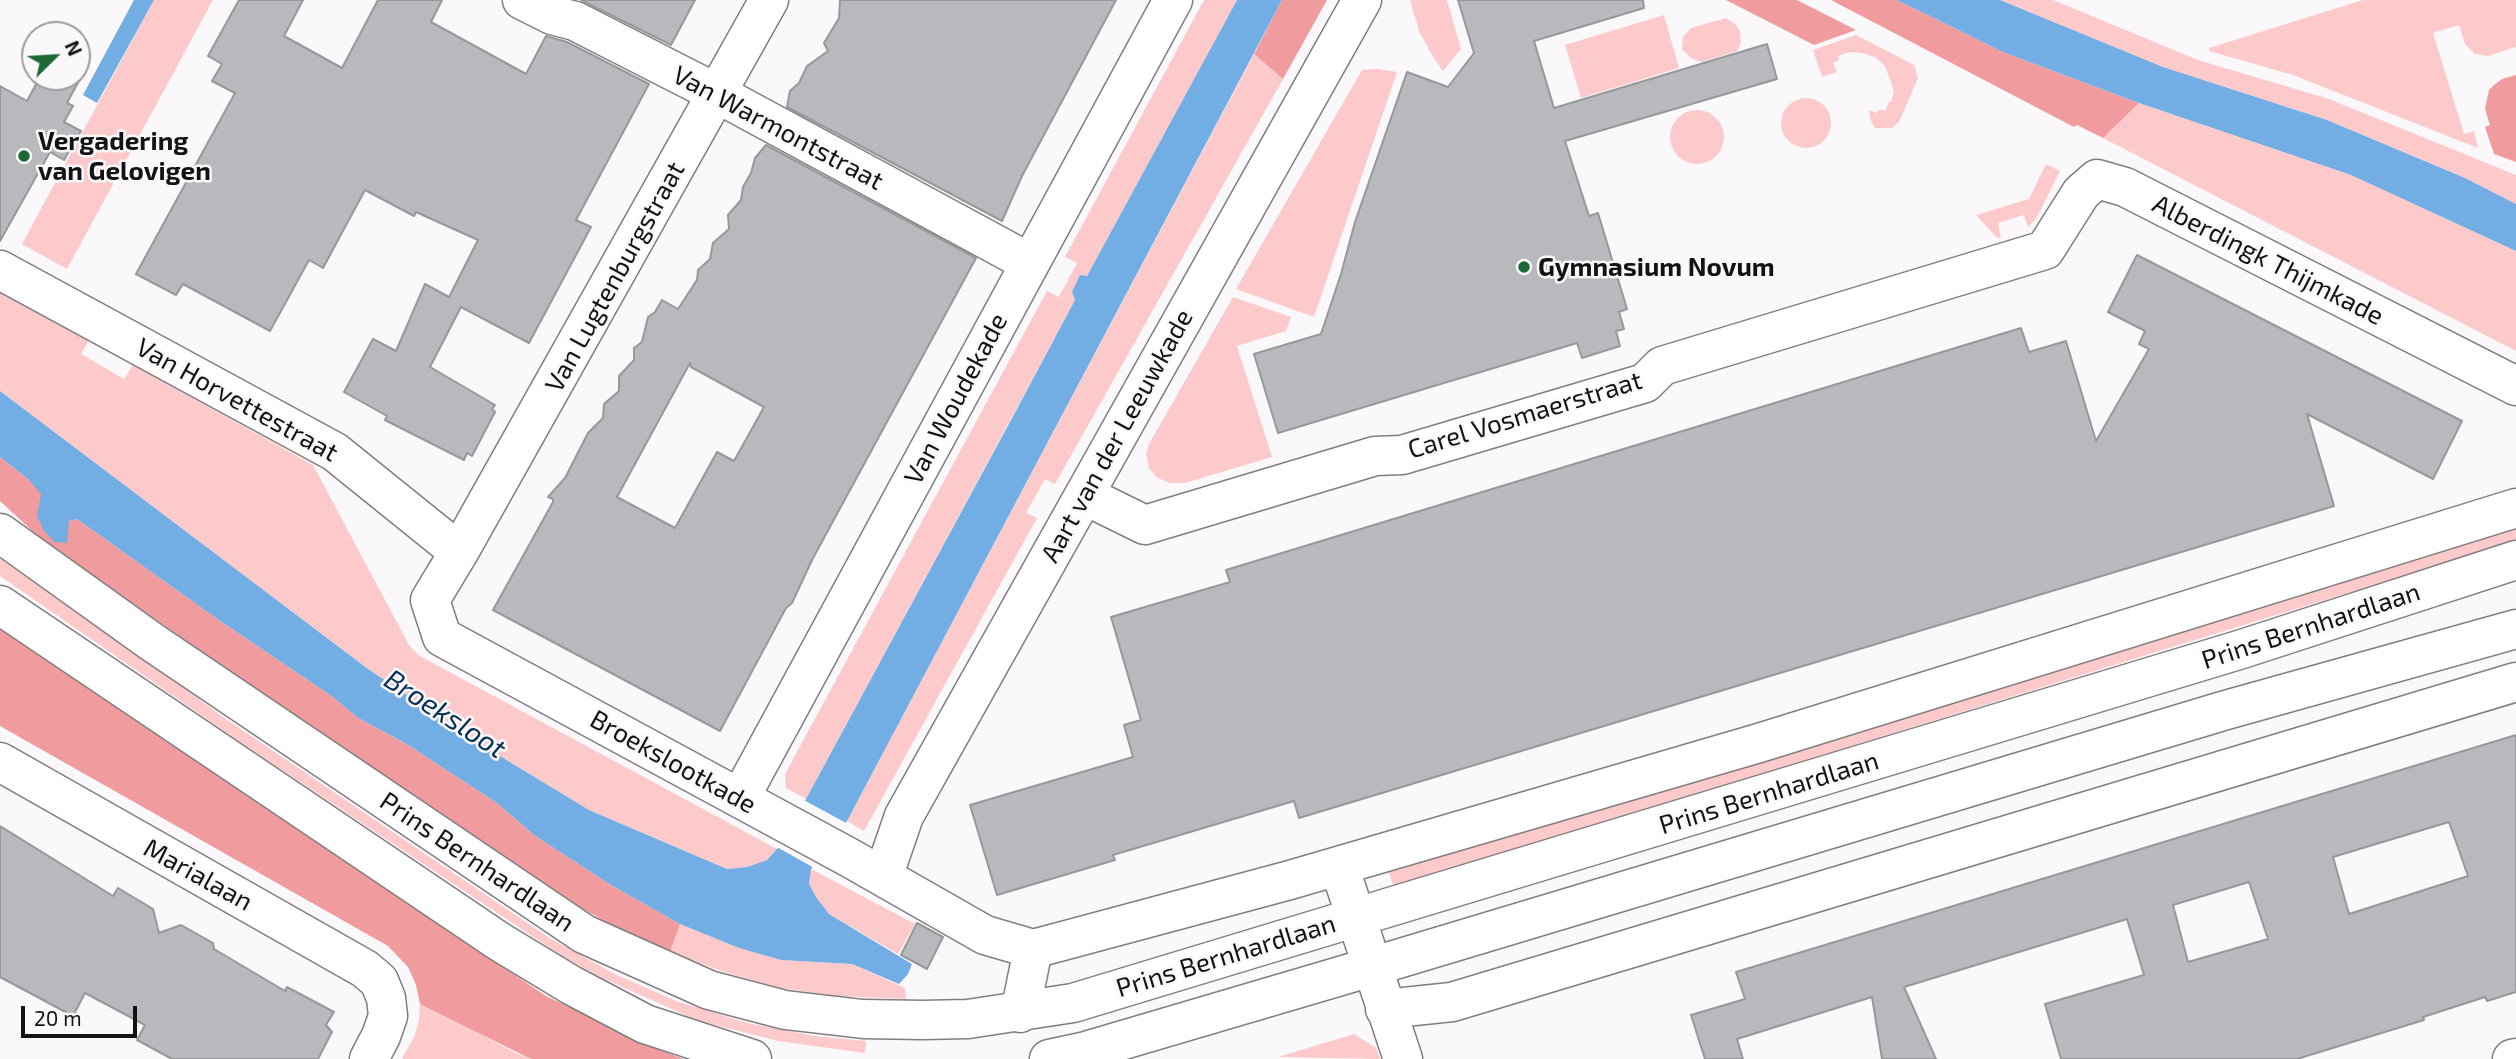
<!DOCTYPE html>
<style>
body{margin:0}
#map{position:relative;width:2516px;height:1059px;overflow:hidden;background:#faf8fb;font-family:"Exo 2",sans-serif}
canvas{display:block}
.north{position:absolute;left:21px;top:21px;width:70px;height:70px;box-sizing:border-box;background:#faf8fb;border:2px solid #9e9c9f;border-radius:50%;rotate:66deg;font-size:19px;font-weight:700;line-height:28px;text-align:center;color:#131214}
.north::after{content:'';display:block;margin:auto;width:24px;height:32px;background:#1c6836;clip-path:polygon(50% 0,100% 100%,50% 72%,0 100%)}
.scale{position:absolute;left:21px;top:1006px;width:116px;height:32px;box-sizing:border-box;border:4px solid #131214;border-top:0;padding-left:9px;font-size:21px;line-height:24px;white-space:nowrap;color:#131214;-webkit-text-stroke:5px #faf8fb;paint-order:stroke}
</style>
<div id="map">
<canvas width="2516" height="1059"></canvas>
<div class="north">N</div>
<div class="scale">20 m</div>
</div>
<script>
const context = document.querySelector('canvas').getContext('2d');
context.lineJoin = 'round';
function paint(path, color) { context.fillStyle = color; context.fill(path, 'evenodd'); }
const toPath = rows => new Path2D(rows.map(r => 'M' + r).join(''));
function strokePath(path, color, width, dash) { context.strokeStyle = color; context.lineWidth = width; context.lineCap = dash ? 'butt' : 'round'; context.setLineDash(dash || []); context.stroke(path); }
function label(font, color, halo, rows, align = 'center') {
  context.font = font + ' "Exo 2",sans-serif'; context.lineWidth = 5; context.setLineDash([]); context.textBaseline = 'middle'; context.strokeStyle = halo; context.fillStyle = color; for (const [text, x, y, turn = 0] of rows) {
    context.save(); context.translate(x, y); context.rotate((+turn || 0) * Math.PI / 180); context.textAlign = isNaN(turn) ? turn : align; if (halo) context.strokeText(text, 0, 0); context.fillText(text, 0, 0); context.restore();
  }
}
paint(toPath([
 [154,0,213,0,67,269,22,244],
 [1204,0,1237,0,1087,276,1072,292,1075,300,806,799,786,788,785,774,1047,291,1059,297,1077,263,1065,257],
 [1410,0,1447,0,1461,49,1443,71,1433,57,1419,31],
 [2000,0,2053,0,2198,60,2329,99,2516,175,2516,204,2465,178,2327,120,2163,67],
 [2363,0,2516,0,2516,47,2488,56,2475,54,2465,44,2459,25,2433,33,2464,134,2474,131,2478,148,2293,75,2209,51,2209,48],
 [1664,15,1679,68,1581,98,1565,45],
 [1726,18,1735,24,1740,31,1741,43,1737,51,1702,62,1691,58,1682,49,1683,37,1691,28],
 [1856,35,1914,65,1918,78,1899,122,1892,128,1875,128,1871,121,1869,110,1877,113,1880,109,1885,111,1889,102,1891,102,1894,91,1885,66,1875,57,1862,53,1849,52,1838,56,1839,60,1833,63,1837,72,1822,77,1813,50],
 [1254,54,1283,79,1055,484,1045,479,1026,513,1037,518,864,831,847,821],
 [1378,69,1397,72,1314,317,1236,289,1362,70],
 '1781 123a25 25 0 1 1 50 0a25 25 0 1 1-50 0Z',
 [2139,103,2351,175,2516,251,2516,351,2103,138],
 '1670 137a27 27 0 1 1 54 0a27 27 0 1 1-54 0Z',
 [2046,164,2060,171,2036,219,2028,227,2024,215,1998,223,2001,237,1997,238,1976,215,2029,199],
 [0,290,89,340,81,354,124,379,133,365,313,465,409,645,418,655,777,849,767,860,747,867,727,869,589,810,495,753,368,669,0,391],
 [1233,297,1291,317,1286,331,1237,346,1272,457,1185,483,1170,483,1156,477,1149,468,1146,454,1149,444],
 [2516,529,2516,541,1394,887,1387,868],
 [0,558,111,633,223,717,551,939,615,974,676,1001,747,1023,815,1036,866,1041,865,1053,778,1041,696,1020,600,977,562,956,237,740,0,576],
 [811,869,915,924,898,954,829,914,816,897,809,884],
 [680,924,739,948,781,960,852,964,905,988,906,999,836,996,780,988,727,973,670,952],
 [420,1004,446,1015,512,1051,531,1059,402,1059,415,1035,419,1020],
 [1354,1034,1376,1048,1380,1059,1278,1057]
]), '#fdcacb');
paint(toPath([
 [1282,0,1327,0,1283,79,1254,54],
 [1726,0,1797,0,1856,30,1814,45],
 [1831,0,1897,0,2003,52,2139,103,2103,138,2077,125,2074,127],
 [2516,75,2516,162,2494,154,2485,127,2490,125,2485,109,2489,90,2494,85,2502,79],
 [0,457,28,479,69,521,77,519,216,618,333,697,358,718,405,743,497,803,534,835,611,885,680,924,670,952,608,923,546,888,322,736,41,539,0,501],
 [0,624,87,682,196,761,546,996,655,1048,683,1059,531,1059,420,1004,416,985,408,967,388,946,0,726]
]), '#f09b9e');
paint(toPath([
 [134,0,154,0,97,103,83,95],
 [1237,0,1282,0,847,821,811,869,809,884,816,897,829,914,912,964,908,974,899,984,852,964,781,960,739,948,680,924,611,885,534,835,497,803,405,743,358,718,333,697,216,618,77,519,69,521,67,543,55,542,44,531,37,516,41,494,28,479,0,457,0,391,368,669,495,753,589,810,727,869,747,867,767,860,777,849,806,799,1011,420,1075,300,1072,292,1080,275,1087,276],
 [1897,0,2000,0,2163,67,2327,120,2465,178,2516,204,2516,251,2351,175,2139,103,2003,52]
]), '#72ade4');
paint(toPath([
 [802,799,848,824,816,869,775,846]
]), '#faf8fb');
const building = toPath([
 [239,0,303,0,284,36,342,68,378,0,442,0,431,22,526,74,546,36,567,42,649,84,576,220,591,227,529,343,461,307,430,367,495,405,492,409,495,412,472,456,467,453,464,460,385,420,387,416,344,392,373,339,396,351,425,284,449,297,478,240,416,212,414,216,365,190,323,268,309,260,270,331,183,284,176,295,136,274,235,93,212,81,222,64,208,56,239,0],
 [581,0,695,0,671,45,581,0],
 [840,0,1116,0,1022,176,1002,221,787,107,790,91,799,83,807,66,828,51,824,43,839,18,840,0],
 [1458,0,1643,0,1644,8,1534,41,1554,108,1767,44,1777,79,1565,141,1589,216,1598,213,1627,309,1619,312,1624,329,1616,331,1620,346,1582,358,1577,343,1278,433,1254,354,1321,334,1341,274,1355,222,1407,72,1448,87,1474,53,1458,0],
 [40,77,81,77,67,103,73,106,64,122,81,131,64,160,50,152,0,241,0,86,27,101,40,77],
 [766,145,976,258,812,560,792,603,786,608,720,731,493,610,553,502,553,499,548,497,565,478,588,433,603,418,604,404,619,391,619,376,634,360,634,348,642,342,648,317,655,312,662,300,678,309,697,280,698,270,710,259,713,243,729,229,728,215,741,200,743,187,751,173,755,158,766,145],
 [690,363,691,367,764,407,734,461,717,452,675,528,617,497,690,363],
 [2137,255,2462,421,2433,479,2307,414,2334,506,1299,818,1294,801,1113,855,1115,860,997,895,970,805,1133,757,1124,725,1141,720,1111,617,1230,582,1226,570,2021,328,2029,352,2066,341,2096,441,2149,349,2139,344,2145,331,2108,312,2137,255],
 [2516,735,2516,992,2487,1001,2485,997,2423,1017,2424,1020,2297,1059,2061,1059,2045,1004,2144,975,2127,919,1904,987,1936,1059,1882,1059,1872,997,1737,1039,1743,1059,1705,1059,1691,1015,1745,999,1736,972,2516,735],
 [2449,822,2468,876,2349,914,2333,857,2449,822],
 [2249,882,2268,939,2188,962,2173,905,2249,882],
 [0,826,113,896,118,888,153,909,159,933,181,925,213,943,214,949,285,991,287,987,334,1012,326,1025,332,1032,318,1059,172,1059,137,1040,145,1025,85,993,73,1016,0,977,0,826],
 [917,923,943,937,927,969,901,955,917,923]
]);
paint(building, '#b8b9bc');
strokePath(building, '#97989b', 2);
const minor = toPath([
 [522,0,552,15,575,21,718,94,1030,263],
 [769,0,459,552,430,600,442,637,850,858,985,935,1033,949,1290,880,1759,743,2516,508],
 [0,270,335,452,459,552],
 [1084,495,1145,525,1375,456,1402,455,1645,383,1662,366,2045,250,2081,193,2097,179,2125,187,2516,386],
 [0,762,365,969,379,981,386,998,388,1016,381,1036,369,1059],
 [740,798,1173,0],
 [1339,866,1403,1059],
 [883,877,904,816,1362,0],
 [1385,1009,1452,1002,2516,682],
 [1020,1013,1033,949],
 [2512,1059,2516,1058]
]);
const major = toPath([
 [0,533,152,642,584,934,709,990,785,1010,863,1019,923,1020,968,1019,1073,1003,2242,649,2516,560],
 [0,605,500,942,571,985,645,1024,752,1059],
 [1049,1059,1086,1051,1371,967,2226,710,2516,629]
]);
strokePath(minor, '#807e81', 41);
strokePath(major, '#807e81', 41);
strokePath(minor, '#fff', 38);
strokePath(major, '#fff', 38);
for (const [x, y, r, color] of [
 [24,156,7,"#1c6836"],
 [1524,267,7,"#1c6836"]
]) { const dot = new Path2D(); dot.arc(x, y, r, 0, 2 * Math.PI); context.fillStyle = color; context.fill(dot); strokePath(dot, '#faf8fb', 2.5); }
label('26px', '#131214', '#faf8fb', [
 ["Van Warmontstraat",778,128,28],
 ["Alberdingk Thijmkade",2268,260,27],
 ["Van Lugtenburgstraat",615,277,-61],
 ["Van Woudekade",956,399,-62],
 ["Van Horvettestraat",237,400,29],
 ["Carel Vosmaerstraat",1525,415,-17],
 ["Aart van der Leeuwkade",1117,436,-61],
 ["Prins Bernhardlaan",2311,626,-18],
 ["Broekslootkade",673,762,29],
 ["Prins Bernhardlaan",1769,793,-17],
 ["Prins Bernhardlaan",477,862,34],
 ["Marialaan",198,875,29],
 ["Prins Bernhardlaan",1226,956,-17]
]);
label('bold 26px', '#131214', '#faf8fb', [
 ["Vergadering",38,141],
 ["van Gelovigen",38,171],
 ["Gymnasium Novum",1538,267]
], 'left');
label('italic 28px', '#033154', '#faf8fb', [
 ["Broeksloot",445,714,33]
]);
</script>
